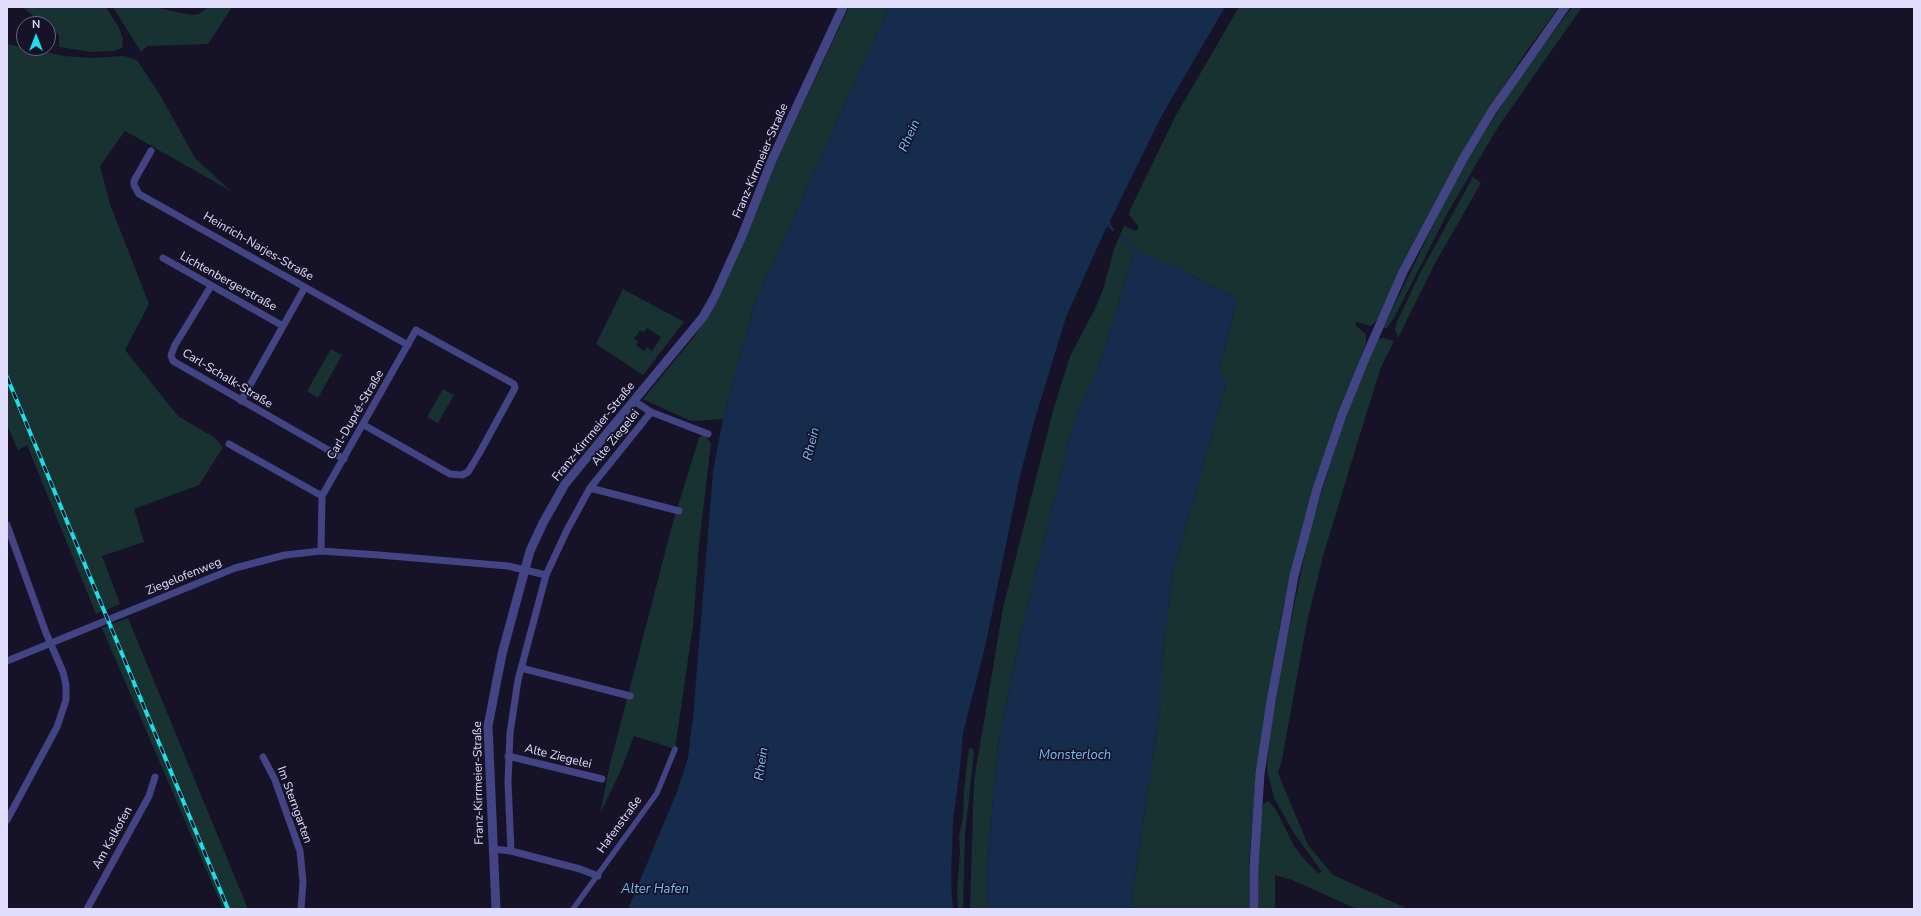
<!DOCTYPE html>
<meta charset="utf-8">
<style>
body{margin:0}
#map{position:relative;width:1921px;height:916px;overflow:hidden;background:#161329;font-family:"Nunito Sans",sans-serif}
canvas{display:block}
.frame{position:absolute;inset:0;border:8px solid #e0defc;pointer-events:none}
.north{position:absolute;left:16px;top:16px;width:40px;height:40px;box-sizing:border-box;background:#161329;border:1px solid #67647d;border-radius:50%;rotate:0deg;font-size:11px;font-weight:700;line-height:16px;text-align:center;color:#e0defc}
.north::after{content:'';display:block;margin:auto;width:14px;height:18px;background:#1ddfe9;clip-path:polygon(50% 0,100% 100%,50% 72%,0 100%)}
</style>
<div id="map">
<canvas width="1921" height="916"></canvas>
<div class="frame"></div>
<div class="north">N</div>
</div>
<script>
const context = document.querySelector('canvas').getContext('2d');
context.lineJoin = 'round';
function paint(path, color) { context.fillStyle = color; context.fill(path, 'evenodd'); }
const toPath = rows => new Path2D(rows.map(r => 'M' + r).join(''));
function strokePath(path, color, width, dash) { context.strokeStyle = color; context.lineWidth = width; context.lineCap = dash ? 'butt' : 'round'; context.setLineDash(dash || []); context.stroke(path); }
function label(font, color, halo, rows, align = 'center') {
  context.font = font + ' "Nunito Sans",sans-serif'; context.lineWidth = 3.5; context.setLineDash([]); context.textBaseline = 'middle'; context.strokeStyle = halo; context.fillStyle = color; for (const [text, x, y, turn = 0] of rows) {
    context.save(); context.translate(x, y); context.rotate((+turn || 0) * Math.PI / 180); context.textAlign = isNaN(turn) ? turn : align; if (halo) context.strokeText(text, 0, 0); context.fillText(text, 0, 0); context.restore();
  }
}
paint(toPath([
 [22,7,106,7,119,28,123,39,122,48,114,51,92,52,59,47,59,35,48,27,48,24,44,24],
 [113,7,153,7,192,15,199,14,208,7,232,7,208,44,147,46,141,52],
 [849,7,889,7,754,305,723,419,691,421,643,399,694,337,720,296,777,160],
 [1239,7,1559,7,1526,52,1471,137,1416,239,1377,320,1371,326,1357,322,1355,325,1366,334,1366,343,1338,413,1315,481,1295,555,1282,613,1256,773,1249,864,1249,909,1133,909,1132,897,1161,702,1161,671,1172,576,1226,385,1220,369,1237,300,1222,290,1207,284,1183,269,1132,258,1101,361,1074,421,1024,619,998,744,987,867,988,909,970,909,974,781,1003,608,1053,411,1070,356,1095,309,1104,287,1114,249,1124,226,1136,231,1139,227,1129,215,1130,210,1175,117],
 [1572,7,1582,7,1498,127,1448,212,1394,318,1387,328,1383,328,1458,175,1517,81],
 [7,44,65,56,91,58,124,56,137,60,160,95,195,158,231,191,125,131,100,166,110,204,149,304,125,350,178,416,215,438,223,447,199,485,134,509,144,542,102,556,120,604,96,614,27,445,18,450,7,425],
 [1473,177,1481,183,1434,265,1398,338,1395,329,1397,322,1420,273],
 [623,289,684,322,643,375,596,344],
 [647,328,661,337,652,351,647,347,644,351,636,345,638,341,634,339,640,330,644,332],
 [1384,338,1394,341,1381,367,1360,434,1323,556,1307,622,1282,760,1278,773,1308,845,1333,875,1408,909,1357,909,1292,880,1275,875,1275,909,1259,909,1258,856,1261,811,1264,803,1268,801,1276,810,1294,846,1303,858,1318,873,1322,872,1294,833,1274,798,1267,770,1269,738,1284,653,1311,525,1348,410,1378,339],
 [331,349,342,355,318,398,307,391],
 [443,389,454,395,438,423,427,417],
 [703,434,711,443,699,545,693,625,675,749,634,736,621,770,600,814,610,764,673,522,699,438],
 [128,618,248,909,223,909,102,628],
 [969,748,973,749,974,753,965,834,963,909,958,909,957,891,960,851,959,836,963,817,964,790]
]), '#173230');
paint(toPath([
 [889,7,1225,7,1161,117,1110,221,1111,225,1106,228,1066,317,1034,422,1020,476,985,647,963,733,959,777,953,819,951,883,953,909,628,909,677,792,688,758,693,717,713,472,723,419,754,305],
 [1136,252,1183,269,1207,284,1222,290,1237,300,1220,369,1226,385,1172,576,1161,671,1161,702,1132,897,1133,909,988,909,987,867,998,744,1024,619,1074,421,1101,361,1132,258]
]), '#152c4c');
strokePath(toPath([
 [1110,226,1113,230],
 [1121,237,1136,252]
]), '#152c4c', 2.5);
strokePath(toPath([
 [573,909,657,793,675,749]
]), '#434483', 5.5);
strokePath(toPath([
 [151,151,134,181,134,185,139,194,408,345],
 [163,258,283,326],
 [211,286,175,345,171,355,173,361,344,459],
 [241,401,305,287],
 [634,401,651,412],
 [229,444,322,496],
 [590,488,679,511],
 [7,525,46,633,63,672,66,685,66,700,57,727,7,820],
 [321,551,322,496,416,330,514,384,515,388,480,452,468,472,462,475,450,474,364,425],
 [7,661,235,568,285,555,321,551,379,555,508,566,546,575,567,530,590,488,651,412,708,434],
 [521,668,630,696],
 [508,756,602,779],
 [263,757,275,780,300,851,303,882,301,909],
 [493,849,511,851,580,869,598,876],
 [511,851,508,782,510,733,518,680,546,575],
 [87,909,149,796,155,777]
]), '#434483', 7);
strokePath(toPath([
 [496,909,488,726,502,654,530,551,543,523,565,484,703,317,715,296,742,236,772,160,843,7],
 [1254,909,1254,867,1260,774,1271,701,1294,576,1317,489,1342,415,1364,361,1403,272,1463,159,1492,111,1565,7]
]), '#434483', 9);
const rail = toPath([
 [7,377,228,909]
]);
strokePath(rail, '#1ddfe9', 4);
strokePath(rail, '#161329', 2.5, [8]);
label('12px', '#e0defc', '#161329', [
 ["Franz-Kirrmeier-Straße",761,161,-67],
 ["Heinrich-Narjes-Straße",258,247,30],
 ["Lichtenbergerstraße",228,282,29],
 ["Carl-Schalk-Straße",227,379,31],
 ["Carl-Dupré-Straße",356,415,-60],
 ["Franz-Kirrmeier-Straße",594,432,-51],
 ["Alte Ziegelei",616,438,-51],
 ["Ziegelofenweg",184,577,-22],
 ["Alte Ziegelei",558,757,14],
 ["Franz-Kirrmeier-Straße",479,783,-91],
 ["Im Sterngarten",294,805,70],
 ["Hafenstraße",620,825,-54],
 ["Am Kalkofen",113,838,-61]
]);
label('italic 13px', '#77bff2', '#161329', [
 ["Rhein",910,136,-66],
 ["Rhein",812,444,-76],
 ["Monsterloch",1075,756],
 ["Rhein",762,764,-82],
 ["Alter Hafen",655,890]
]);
</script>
